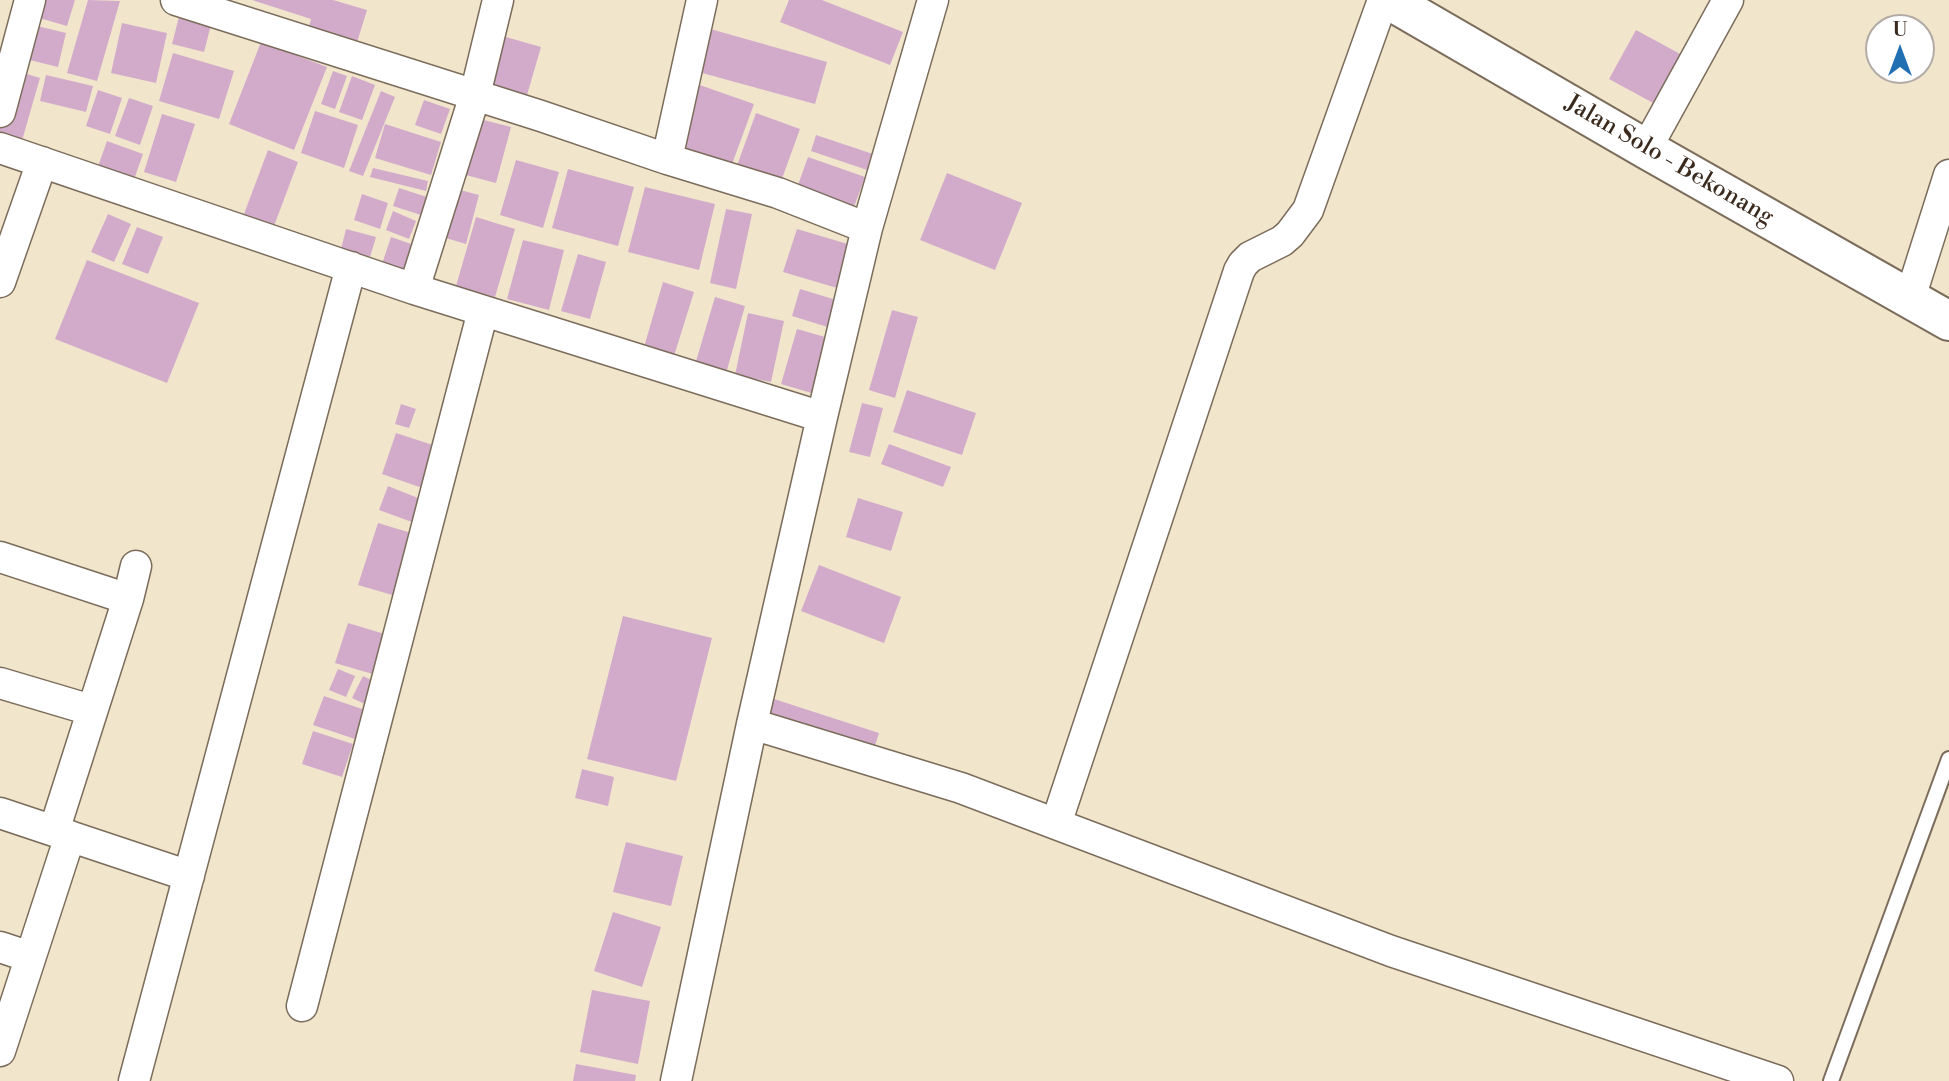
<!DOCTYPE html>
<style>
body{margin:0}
#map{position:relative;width:1949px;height:1081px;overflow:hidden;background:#f1e6cc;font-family:"Libre Bodoni",serif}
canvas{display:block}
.north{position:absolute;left:1865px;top:14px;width:70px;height:70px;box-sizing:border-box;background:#fff;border:2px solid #b1aaa5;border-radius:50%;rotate:0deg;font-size:19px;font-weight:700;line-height:28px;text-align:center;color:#3b2a1e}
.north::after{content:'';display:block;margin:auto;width:24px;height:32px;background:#1f6fb2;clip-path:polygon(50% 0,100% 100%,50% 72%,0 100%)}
</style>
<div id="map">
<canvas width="1949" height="1081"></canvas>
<div class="north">U</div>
</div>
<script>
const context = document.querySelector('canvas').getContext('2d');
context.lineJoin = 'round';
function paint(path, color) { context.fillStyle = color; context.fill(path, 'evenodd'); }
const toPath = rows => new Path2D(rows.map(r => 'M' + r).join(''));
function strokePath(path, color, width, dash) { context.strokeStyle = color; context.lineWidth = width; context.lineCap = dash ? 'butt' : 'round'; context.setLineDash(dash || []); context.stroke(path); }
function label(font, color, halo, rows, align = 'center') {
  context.font = font + ' "Libre Bodoni",serif'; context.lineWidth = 6; context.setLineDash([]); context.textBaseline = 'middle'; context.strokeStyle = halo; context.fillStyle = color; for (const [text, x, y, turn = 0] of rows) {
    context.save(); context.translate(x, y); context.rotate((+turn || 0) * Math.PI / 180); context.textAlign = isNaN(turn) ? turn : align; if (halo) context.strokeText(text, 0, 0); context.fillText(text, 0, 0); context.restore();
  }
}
paint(toPath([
 [37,0,75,0,67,26,32,16],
 [88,0,120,1,97,81,67,73],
 [252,0,333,0,367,10,355,49,307,35,311,19],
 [789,0,822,0,903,32,890,65,780,22],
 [179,17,211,25,204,52,172,44],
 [122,23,167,33,156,83,111,73],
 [29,24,66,33,58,67,21,58],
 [707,28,827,62,815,104,695,71],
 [1636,30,1682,55,1655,104,1609,79],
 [499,35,541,47,525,102,483,90],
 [261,42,327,67,294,150,229,124],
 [173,53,234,71,219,119,159,101],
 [17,71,40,78,21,144,0,137,0,128],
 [333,71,347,76,335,109,321,104],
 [46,75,93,86,86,112,40,101],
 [352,76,375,85,362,120,339,112],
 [694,83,754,104,731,167,674,147],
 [98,90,122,98,110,134,86,126],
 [381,91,395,97,363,176,349,171],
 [129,98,153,106,140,145,115,136],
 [424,100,450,109,441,134,415,125],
 [315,111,358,125,344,168,301,153],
 [756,113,800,129,779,187,735,171],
 [162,114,195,124,176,182,144,172],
 [472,117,511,127,496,183,458,173],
 [385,124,441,142,431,175,375,158],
 [816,135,873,154,867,170,811,151],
 [107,141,143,154,131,188,95,175],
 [268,150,298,162,271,234,241,222],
 [808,157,865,177,851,215,794,196],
 [516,160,559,172,543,228,500,215],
 [373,168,428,181,426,191,370,177],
 [568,169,634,187,618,246,552,228],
 [947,173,1022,203,995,270,920,240],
 [645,187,715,204,699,270,628,252],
 [399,188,427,197,421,215,393,206],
 [453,188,479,195,466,244,439,236],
 [362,194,388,203,380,229,354,220],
 [726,209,752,214,736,289,710,283],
 [393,211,416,221,409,239,386,230],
 [108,214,131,224,114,262,91,252],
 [476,217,515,229,495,297,456,286],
 [137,227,163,237,148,274,122,264],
 [346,229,376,237,370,257,341,249],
 [797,229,851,245,837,288,783,272],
 [391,237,414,245,403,277,380,270],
 [523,240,564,250,549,310,507,299],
 [578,254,606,262,590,319,561,311],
 [87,260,199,303,167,383,55,339],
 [663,282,694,292,674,356,644,347],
 [800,289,843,302,834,329,792,316],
 [715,297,745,306,725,377,694,368],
 [892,310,918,317,895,398,869,390],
 [748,313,784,321,771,382,735,375],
 [797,329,832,339,815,394,781,384],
 [907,390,976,413,962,455,893,432],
 [862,403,883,408,870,457,849,452],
 [401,404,416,409,409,428,395,424],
 [396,433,442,448,428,490,382,474],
 [889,444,951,467,943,487,881,464],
 [388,486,428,502,420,525,379,510],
 [858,498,903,512,891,551,846,537],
 [378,523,418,535,399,597,358,585],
 [819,565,901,597,884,643,801,611],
 [623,616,712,638,676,781,587,759],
 [348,623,388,635,376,675,335,663],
 [338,669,355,676,346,697,329,690],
 [363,676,380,684,369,706,352,698],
 [324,696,365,710,355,739,313,725],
 [771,698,879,733,871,758,762,723],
 [313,731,353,744,342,777,302,764],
 [582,769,614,777,608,806,575,798],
 [626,842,683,856,671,906,613,892],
 [613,912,661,927,642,987,594,971],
 [592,990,650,1001,638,1064,580,1052],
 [576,1064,636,1075,635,1081,573,1081]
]), '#d2abcb');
const service = toPath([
 [1831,1081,1949,759]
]);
const minor = toPath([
 [176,0,541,116,667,159,778,193,867,228],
 [0,112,30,0],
 [0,148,414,289,822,417],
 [1646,149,1728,0],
 [667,159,702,0],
 [0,282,42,162],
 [414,289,475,95,498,0],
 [1910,298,1949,175],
 [0,557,128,599],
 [0,683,91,710],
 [752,724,961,788,1391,951,1778,1081],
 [0,813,189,876],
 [1056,824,1239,271,1243,264,1250,257,1282,241,1290,234,1308,210,1383,0],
 [54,831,128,599,136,566],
 [0,947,30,957],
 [302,1006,483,311],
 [0,1051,70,836],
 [134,1081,351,267],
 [676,1081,752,724,822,417,867,228,933,0]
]);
const secondary = toPath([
 [1389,0,1646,149,1949,321]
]);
strokePath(service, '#7b6c5b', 18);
strokePath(minor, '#7b6c5b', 33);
strokePath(secondary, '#7b6c5b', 42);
strokePath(service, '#fff', 14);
strokePath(minor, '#fff', 30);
strokePath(secondary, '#fff', 38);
label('24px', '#3b2a1e', '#fff', [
 ["Jalan Solo - Bekonang",1669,161,30]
]);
</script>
